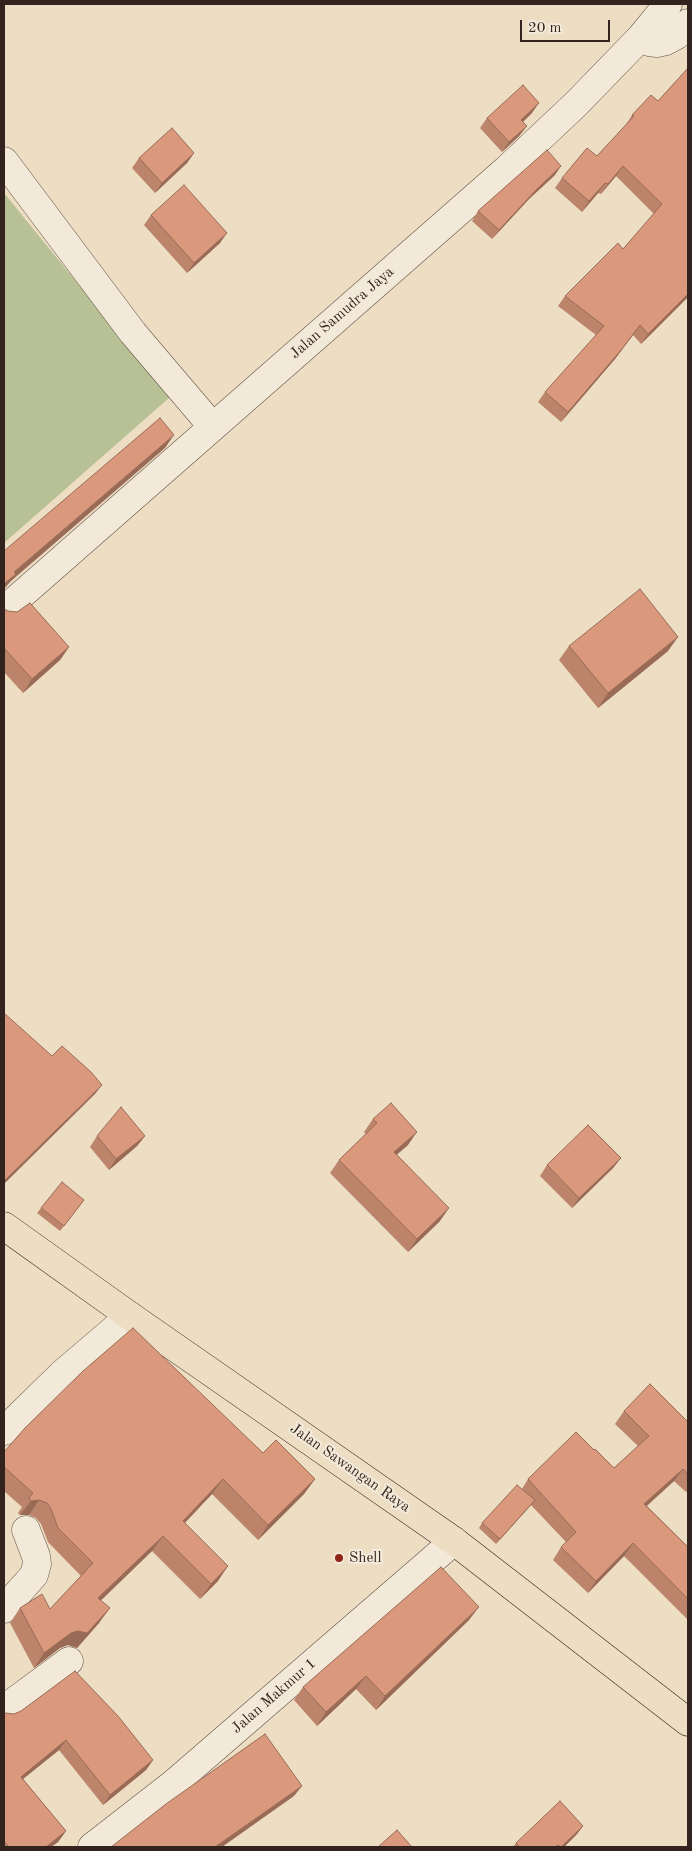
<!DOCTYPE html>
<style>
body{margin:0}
#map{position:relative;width:692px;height:1851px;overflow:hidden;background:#edddc3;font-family:"Old Standard TT",serif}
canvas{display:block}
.frame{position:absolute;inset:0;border:5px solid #32231e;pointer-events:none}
.scale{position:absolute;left:520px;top:20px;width:90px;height:22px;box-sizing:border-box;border:2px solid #32231e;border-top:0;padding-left:6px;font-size:15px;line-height:18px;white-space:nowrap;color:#32231e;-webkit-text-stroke:4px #f3e9d8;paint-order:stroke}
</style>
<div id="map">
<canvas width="692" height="1851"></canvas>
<div class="frame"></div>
<div class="scale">20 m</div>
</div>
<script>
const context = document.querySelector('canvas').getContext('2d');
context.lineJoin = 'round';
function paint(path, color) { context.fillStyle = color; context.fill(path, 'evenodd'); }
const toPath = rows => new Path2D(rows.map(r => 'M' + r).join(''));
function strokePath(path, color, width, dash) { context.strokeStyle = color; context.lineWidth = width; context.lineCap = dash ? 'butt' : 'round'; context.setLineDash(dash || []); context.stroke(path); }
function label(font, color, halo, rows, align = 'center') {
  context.font = font + ' "Old Standard TT",serif'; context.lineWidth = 4.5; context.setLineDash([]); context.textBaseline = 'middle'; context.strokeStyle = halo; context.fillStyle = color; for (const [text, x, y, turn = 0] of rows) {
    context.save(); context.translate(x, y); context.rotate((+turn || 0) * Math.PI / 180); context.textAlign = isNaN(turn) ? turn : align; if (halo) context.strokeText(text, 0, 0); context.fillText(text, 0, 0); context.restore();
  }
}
paint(toPath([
 [4,193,170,397,4,543]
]), '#b7c195');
const minor = toPath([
 [641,37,649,42,657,43,666,41,677,35,688,23],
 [4,161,133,333,212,426],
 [4,610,506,170,576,104,641,37,668,4],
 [4,1431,62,1374,130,1316],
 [4,1609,34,1575,37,1564,36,1556,26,1530],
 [4,1709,69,1661],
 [92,1847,173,1784,454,1541]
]);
const highway = toPath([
 [4,1226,130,1316,454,1541,688,1722]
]);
strokePath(minor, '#615247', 29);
strokePath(highway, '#32231e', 29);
strokePath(minor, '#f3e9d8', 28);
strokePath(highway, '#edddc3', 28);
paint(toPath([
 [688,68,688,299,687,298,641,344,633,335,615,359,561,422,538,402,545,392,596,335,558,306,565,296,623,249,654,214,616,176,601,194,598,193,582,212,555,188,562,178,597,156,626,125,632,115,658,101],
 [532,113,523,122,527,126,519,136,502,152,480,128,487,118],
 [194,153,187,163,155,193,132,168,139,158],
 [555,175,529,199,492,239,472,221,478,211],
 [151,215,220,243,187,273,144,225],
 [4,609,69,647,60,660,23,693,4,672],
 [569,646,668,651,598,708,559,660],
 [373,1119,408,1145,397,1154,440,1221,408,1252,330,1173,339,1160,366,1134,364,1132],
 [97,1136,145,1136,137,1146,109,1170,90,1147],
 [621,1158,613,1168,572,1208,540,1176,547,1165],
 [84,1200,60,1231,37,1213,41,1208],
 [624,1411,688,1422,688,1490,686,1492,674,1481,647,1506,688,1547,688,1620,624,1556,588,1593,553,1560,561,1547,566,1542,531,1505,496,1544,479,1528,482,1523,522,1489,528,1479,594,1450,614,1468,638,1446,615,1424],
 [4,1452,263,1453,315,1479,304,1494,258,1540,212,1494,185,1523,218,1581,200,1599,152,1551,101,1600,99,1623,77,1648,68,1645,60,1648,34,1668,10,1623,20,1608,50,1609,81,1576,48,1542,41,1524,36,1518,29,1515,20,1515,18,1513,22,1507,4,1491],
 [469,1620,376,1710,356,1689,317,1726,294,1700,303,1687],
 [4,1714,153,1760,146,1770,103,1805,59,1750,23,1779,66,1831,58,1842,51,1847,4,1847],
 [583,1826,577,1834,564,1847,513,1847,516,1843]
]), '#bb846b');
paint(toPath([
 [539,103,532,113,514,130,521,120],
 [527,126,519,136,502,152,509,142],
 [194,153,187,163,155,193,162,183],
 [561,166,555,175,529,199,492,239,499,230,536,190],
 [623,166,616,176,601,194,608,184],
 [605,183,598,193,582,212,589,201],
 [227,233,220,243,187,273,194,263],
 [688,294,688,296,687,298,641,344,648,334],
 [640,325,615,359,561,422,568,412],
 [174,435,165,448,11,581,4,589,4,584,14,572],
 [678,637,668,651,598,708,608,693],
 [69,647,60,660,23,693,32,679],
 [102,1085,95,1094,4,1184,4,1181],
 [417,1132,408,1145,385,1165,394,1152],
 [145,1136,137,1146,109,1170,116,1159],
 [621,1158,613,1168,572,1208,579,1198],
 [449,1208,440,1221,408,1252,417,1239],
 [683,1469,674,1481,635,1516,644,1504],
 [223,1479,212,1494,172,1536,183,1521],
 [315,1479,304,1494,258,1540,268,1525],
 [39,1500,29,1515,20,1515,31,1501],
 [535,1500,531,1505,496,1544,500,1539],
 [163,1536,152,1551,88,1613,98,1598],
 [633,1543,624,1556,588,1593,596,1581],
 [228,1566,218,1581,200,1599,211,1584],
 [479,1607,469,1620,376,1710,385,1696],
 [110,1608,99,1623,77,1648,68,1645,60,1648,34,1668,44,1653,71,1633],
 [366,1676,356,1689,317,1726,326,1712],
 [66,1740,59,1750,13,1787,21,1777],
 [153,1760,146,1770,103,1805,110,1795],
 [302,1786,294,1796,222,1847,215,1847],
 [583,1826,577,1834,564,1847,561,1847],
 [66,1831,58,1842,51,1847,46,1847]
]), '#996b57');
const building = toPath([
 [688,68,688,294,648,334,640,325,622,349,568,412,545,392,604,326,565,296,618,243,623,249,662,204,623,166,608,184,605,183,589,201,562,178,587,148,597,156,634,116,632,115,651,95,658,101,688,68],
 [523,85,539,103,521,120,527,126,509,142,487,118,523,85],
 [172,128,194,153,162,183,139,158,172,128],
 [547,150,561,166,536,190,499,230,478,211,547,150],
 [184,185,227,233,194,263,151,215,184,185],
 [160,418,174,435,14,572,16,574,4,584,4,551,160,418],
 [640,589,678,637,608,693,569,646,640,589],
 [30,603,69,647,32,679,4,648,4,609,8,611,17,612,30,603],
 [4,1013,52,1056,62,1046,91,1072,102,1085,4,1181,4,1013],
 [391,1103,417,1132,394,1152,449,1208,417,1239,339,1160,377,1123,373,1119,391,1103],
 [121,1107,145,1136,116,1159,97,1136,121,1107],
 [588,1125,621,1158,579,1198,547,1165,588,1125],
 [62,1182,84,1200,64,1226,41,1208,62,1182],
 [133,1328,263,1453,276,1440,315,1479,268,1525,223,1479,183,1521,228,1566,211,1584,163,1536,98,1598,110,1608,87,1633,78,1631,71,1633,44,1653,20,1608,42,1594,50,1609,93,1563,58,1528,51,1509,47,1503,39,1500,31,1501,29,1498,33,1493,4,1467,4,1452,25,1428,83,1371,133,1328],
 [650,1384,688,1422,688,1474,683,1469,644,1504,688,1547,688,1599,633,1543,596,1581,561,1547,576,1532,528,1479,576,1432,594,1450,595,1449,614,1468,649,1436,624,1411,650,1384],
 [517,1485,535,1500,500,1539,482,1523,517,1485],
 [441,1567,479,1607,385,1696,366,1676,326,1712,303,1687,441,1567],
 [75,1671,118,1716,153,1760,110,1795,66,1740,21,1777,66,1831,46,1847,9,1847,4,1841,4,1714,5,1713,14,1714,21,1711,75,1671],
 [265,1734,302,1786,215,1847,111,1847,166,1804,265,1734],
 [560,1801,583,1826,561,1847,558,1845,555,1847,520,1847,516,1843,560,1801],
 [397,1830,412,1847,378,1847,397,1830]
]);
paint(building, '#da997c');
strokePath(building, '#996b57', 1);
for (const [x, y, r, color] of [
 [339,1558,5,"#8f2418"]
]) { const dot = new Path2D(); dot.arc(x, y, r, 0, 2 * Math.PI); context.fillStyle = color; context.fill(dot); strokePath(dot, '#f3e9d8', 2); }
label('15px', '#32231e', '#f3e9d8', [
 ["Jalan Samudra Jaya",342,313,-41],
 ["Jalan Sawangan Raya",350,1468,35],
 ["Jalan Makmur 1",274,1696,-41]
]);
label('15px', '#32231e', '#f3e9d8', [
 ["Shell",349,1558]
], 'left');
</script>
